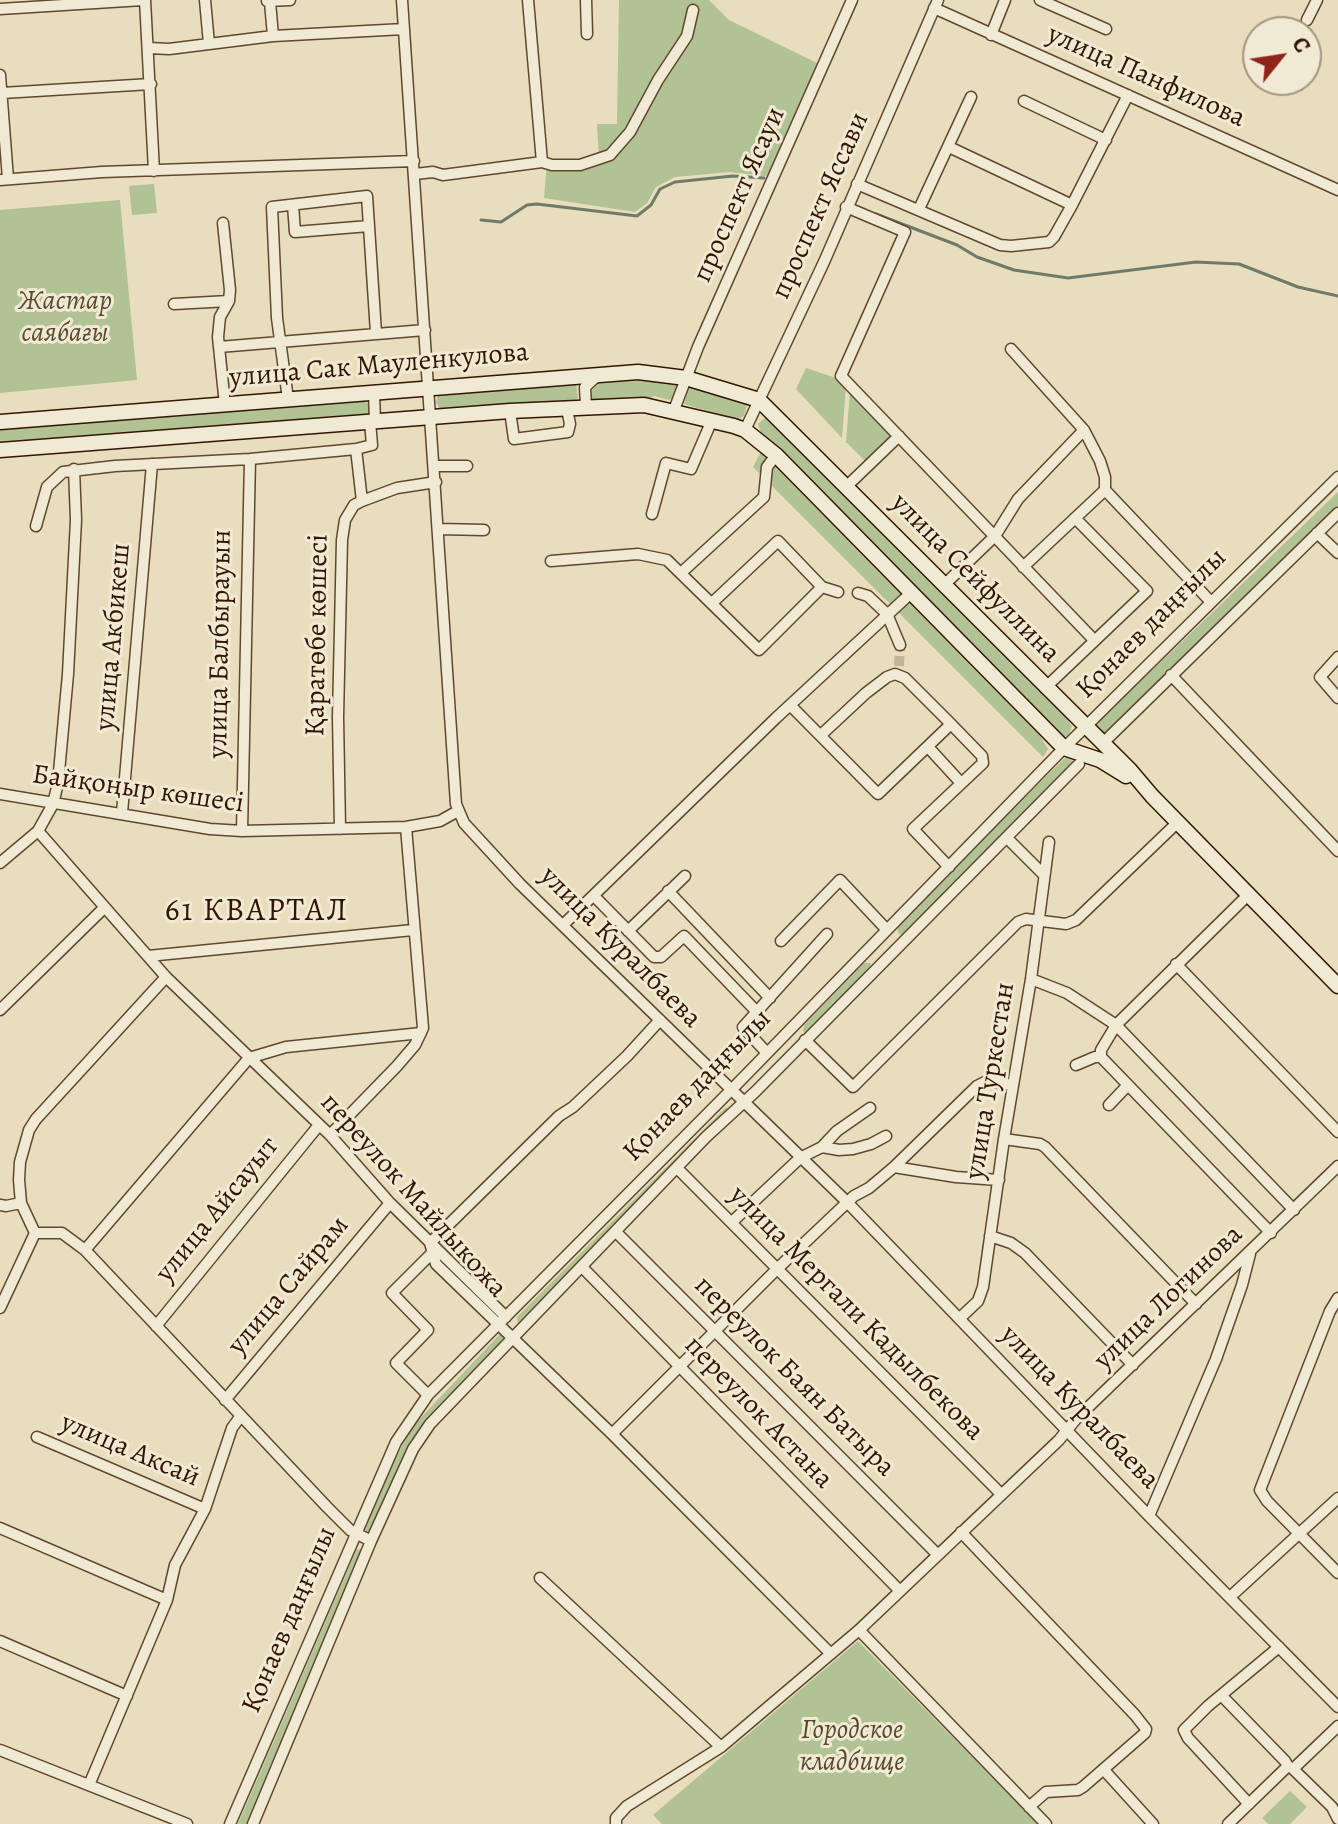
<!DOCTYPE html>
<meta charset="utf-8">
<style>
body{margin:0}
#map{position:relative;width:1338px;height:1824px;overflow:hidden;background:#e8ddbc;font-family:Alegreya,serif}
canvas{display:block}
.north{position:absolute;left:1242px;top:16px;width:80px;height:80px;box-sizing:border-box;background:#f0e9d3;border:2px solid #a4957f;border-radius:50%;rotate:60deg;font-size:22px;font-weight:700;line-height:32px;text-align:center;color:#331601}
.north::after{content:'';display:block;margin:auto;width:28px;height:36px;background:#8f2418;clip-path:polygon(50% 0,100% 100%,50% 72%,0 100%)}
</style>
<div id="map">
<canvas width="1338" height="1824"></canvas>
<div class="north">С</div>
</div>
<script>
const context = document.querySelector('canvas').getContext('2d');
context.lineJoin = 'round';
function paint(path, color) { context.fillStyle = color; context.fill(path, 'evenodd'); }
const toPath = rows => new Path2D(rows.map(r => 'M' + r).join(''));
function strokePath(path, color, width, dash) { context.strokeStyle = color; context.lineWidth = width; context.lineCap = dash ? 'butt' : 'round'; context.setLineDash(dash || []); context.stroke(path); }
function label(font, color, halo, rows, align = 'center') {
  context.font = font + ' Alegreya,serif'; context.lineWidth = 6; context.setLineDash([]); context.textBaseline = 'middle'; context.strokeStyle = halo; context.fillStyle = color; for (const [text, x, y, turn = 0] of rows) {
    context.save(); context.translate(x, y); context.rotate((+turn || 0) * Math.PI / 180); context.textAlign = isNaN(turn) ? turn : align; if (halo) context.strokeText(text, 0, 0); context.fillText(text, 0, 0); context.restore();
  }
}
paint(toPath([
 [619,0,709,0,729,20,821,65,772,177,730,172,675,177,656,187,647,203,635,212,544,198,547,163,599,160,597,124,617,124],
 [154,184,157,213,132,215,129,186],
 [120,200,137,380,0,393,0,210],
 [806,368,839,379,846,385,842,438,796,389],
 [648,379,678,383,675,397,669,400,654,396,649,399,596,403,590,401,590,392,598,384],
 [576,383,578,398,573,401,441,411,436,402,439,393],
 [689,386,748,401,744,416,737,420,684,404],
 [850,391,894,436,867,463,846,442],
 [362,401,369,404,369,415,0,444,0,429],
 [766,417,1067,719,1072,726,1069,734,1063,738,762,436,758,424],
 [761,452,1040,736,1048,749,1043,757,753,467],
 [1338,492,1338,509,1105,735,1094,726],
 [1066,757,1070,758,1074,764,904,936,899,934,897,927,899,922],
 [864,963,870,963,872,968,806,1033,803,1031,804,1025],
 [726,1107,732,1112,520,1325,518,1324,517,1317],
 [504,1334,507,1339,431,1421,369,1534,366,1533,365,1528,393,1463,412,1427,499,1335],
 [357,1549,364,1551,250,1824,238,1824],
 [858,1641,1038,1824,662,1824,653,1815],
 [1290,1791,1307,1807,1290,1824,1268,1824,1262,1818]
]), '#b1c294');
strokePath(toPath([
 [876,214,957,245,977,257,1014,270,1068,278,1196,262,1239,264,1298,287,1338,296],
 [481,220,501,222,527,205,537,204,637,216,651,205,660,189,675,182,733,176,764,178]
]), '#6f7a69', 3);
strokePath(toPath([
 [899,666,900,645]
]), '#c4b597', 10, [10, 5]);
const street = toPath([
 [145,0,154,171],
 [205,0,209,44],
 [402,0,456,804,464,823,520,884,847,1202,1149,1516,1338,1707],
 [528,0,542,162],
 [586,0,587,34],
 [1040,0,1106,29],
 [267,1,290,0],
 [270,2,273,36],
 [934,8,1338,190],
 [0,9,143,0],
 [1307,20,1317,0],
 [991,35,1005,0],
 [149,48,169,49,273,36,404,29],
 [0,75,8,179],
 [2,93,151,84],
 [1024,101,1106,140],
 [949,147,1072,205],
 [415,174,433,172,443,175,542,162,552,165,580,165,610,155,630,132,658,80,687,36,693,10],
 [0,180,102,172,414,161],
 [857,184,1000,245,1011,246,1049,242,1054,237,1072,205,1128,95],
 [293,205,295,232,369,226],
 [846,207,905,232,841,376,1094,640],
 [919,209,971,97],
 [223,223,230,290,229,301,220,317,218,337,225,405],
 [174,304,229,301],
 [219,347,425,330],
 [1011,349,1084,430,1100,461,1105,477,1105,490,1211,602],
 [374,393,375,422],
 [288,399,277,318,272,207,367,196,376,333],
 [586,407,585,387,597,376],
 [674,410,698,347,852,0],
 [510,411,514,439,568,432,570,424,567,409],
 [745,430,824,262,938,0],
 [356,449,362,501],
 [435,466,467,466],
 [847,486,899,436],
 [652,514,666,463,691,469,712,420],
 [36,526,47,487,63,472,115,466,250,459,356,449,372,445,370,422],
 [439,529,484,530],
 [1317,533,1338,553],
 [551,561,638,554,667,560,759,650,822,587],
 [1023,567,1105,490],
 [682,572,764,497,767,467,776,455],
 [944,585,995,536,1018,499,1084,430],
 [858,593,868,596,887,614,900,645],
 [712,603,778,541,822,587,838,592],
 [1338,657,1320,677,1338,698],
 [1171,675,1338,851],
 [1045,688,1147,591,1075,518],
 [790,705,878,794,951,724],
 [821,735,866,693,887,677,895,674,905,678,951,724,982,756,983,763,913,829,949,867],
 [1103,743,1338,513],
 [928,747,961,783],
 [0,794,210,829,242,831,406,827,440,821,458,811],
 [122,813,152,464],
 [340,829,338,717,342,540,345,520,354,505,362,501,397,488,436,482],
 [38,831,166,977,330,1135,390,1203,506,1317],
 [242,831,250,459],
 [1007,838,1044,875],
 [0,863,38,831,53,804,58,783,68,674,76,520,74,469],
 [668,891,770,998],
 [594,896,654,957,661,957,684,936,757,1012],
 [564,924,776,718,911,593],
 [628,931,685,876],
 [781,941,840,880,887,930],
 [148,956,413,930],
 [1176,964,1338,1132],
 [1031,979,1067,993,1116,1025,1294,1210],
 [0,1010,104,908],
 [805,1040,853,1087,1018,922,1026,919,1066,924,1076,920,1178,822],
 [767,1053,743,1027,827,934],
 [1101,1057,1271,1233],
 [1101,1057,1101,1050,1116,1025,1248,895],
 [1076,1065,1095,1057,1101,1057],
 [1109,1105,1128,1085],
 [330,1135,397,1066,415,1045,423,1028,406,827],
 [1004,1139,1040,1144,1045,1147,1196,1304],
 [822,1147,839,1150,853,1149,871,1144,886,1136],
 [894,1167,956,1177,999,1180],
 [677,1168,1001,1494],
 [0,1205,6,1206,21,1203],
 [732,1222,800,1158,822,1147,837,1131,870,1108],
 [616,1232,938,1555],
 [35,1233,62,1233,85,1250,327,1507,350,1530,371,1541],
 [35,1233,21,1203,19,1180,20,1162,29,1130,36,1119,166,977],
 [990,1236,1011,1243,1025,1253,1133,1365],
 [430,1243,436,1264,612,1434,830,1653],
 [430,1243,559,1116,573,1107,627,1056,660,1020],
 [85,1250,249,1058,286,1047,421,1033],
 [582,1267,900,1591],
 [1338,1298,1330,1311,1260,1490,1267,1501,1338,1573],
 [0,1308,35,1233],
 [960,1318,978,1301,983,1287,1004,1139,1031,979,1049,842],
 [156,1326,319,1125],
 [428,1395,396,1363,428,1330,392,1293,432,1253],
 [225,1400,390,1203],
 [612,1434,778,1268,854,1196,869,1188,894,1167,977,1086,987,1081,1013,1085],
 [37,1437,205,1509],
 [1149,1516,1216,1359,1242,1285,1250,1254],
 [0,1528,167,1600],
 [961,1532,1135,1715,1146,1729,1145,1733,1083,1787,1078,1790,1046,1792,1029,1807],
 [540,1578,721,1747],
 [1230,1597,1338,1498],
 [859,1630,1046,1824],
 [0,1641,127,1696],
 [1222,1696,1285,1761,1288,1766,1228,1824],
 [1338,1726,1293,1769,1332,1807,1338,1819],
 [0,1750,187,1824],
 [1104,1770,1153,1824],
 [89,1785,167,1600,175,1565,205,1509,232,1428,240,1417],
 [1249,1804,1188,1738,1184,1730,1208,1706,1279,1647],
 [230,1824,396,1442,428,1395,742,1079,1064,748,1338,477],
 [253,1824,371,1541,413,1449,430,1424,706,1137,755,1092,1079,764],
 [616,1824,616,1818,627,1806,721,1747,859,1630,1059,1440,1076,1419,1338,1166]
]);
const secondary = toPath([
 [0,422,638,372,686,378,759,400,1130,770,1152,796,1338,986],
 [0,450,510,411,644,405,734,426,745,430,776,455,1064,748,1100,760,1126,776]
]);
strokePath(street, '#604830', 13);
strokePath(secondary, '#331601', 17);
strokePath(street, '#f0e9d3', 10);
strokePath(secondary, '#f0e9d3', 14);
label('28px', '#331601', '#f0e9d3', [
 ["улица Панфилова",1146,77,24],
 ["проспект Ясауи",740,195,-66],
 ["проспект Яссави",821,206,-66],
 ["улица Сак Мауленкулова",379,366,-5],
 ["улица Сейфуллина",975,579,45],
 ["Қонаев даңғылы",1152,624,-45],
 ["Қаратөбе көшесі",318,635,-89],
 ["улица Акбикеш",114,637,-85],
 ["улица Балбырауын",221,644,-89],
 ["Байқоңыр көшесі",138,790,8],
 ["улица Куралбаева",620,948,45],
 ["улица Туркестан",991,1081,-81],
 ["Қонаев даңғылы",698,1086,-46],
 ["переулок Майлыкожа",413,1196,48],
 ["улица Айсауыт",218,1210,-51],
 ["улица Сайрам",289,1286,-50],
 ["улица Логинова",1169,1298,-44],
 ["улица Мергали Кадылбекова",856,1314,45],
 ["переулок Баян Батыра",794,1377,45],
 ["улица Куралбаева",1079,1408,46],
 ["переулок Астана",758,1413,46],
 ["улица Аксай",130,1451,23],
 ["Қонаев даңғылы",290,1620,-67]
]);
label('italic 28px', '#594a2d', '#f0e9d3', [
 ["Жастар",65,302],
 ["саябағы",65,334],
 ["Городское",852,1731],
 ["кладбище",852,1763]
]);
context.letterSpacing = '2px';
label('32px', '#331601', '#f0e9d3', [
 ["61 КВАРТАЛ",257,912]
]);
context.letterSpacing = '0px';
</script>
